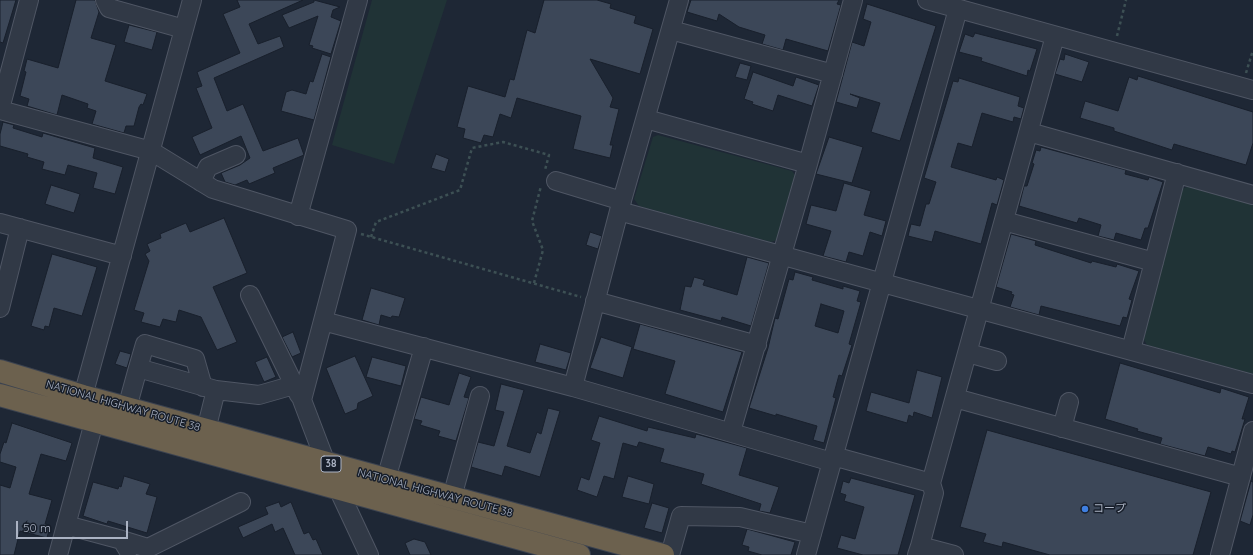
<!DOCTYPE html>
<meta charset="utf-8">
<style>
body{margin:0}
#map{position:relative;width:1253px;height:555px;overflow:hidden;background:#1e2735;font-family:Quicksand,sans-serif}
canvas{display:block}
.scale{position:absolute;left:16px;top:521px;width:112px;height:18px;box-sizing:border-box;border:2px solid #abb3c3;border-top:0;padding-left:5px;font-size:12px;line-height:14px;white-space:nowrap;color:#abb3c3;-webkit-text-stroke:3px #171e2a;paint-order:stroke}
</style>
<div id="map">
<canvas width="1253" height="555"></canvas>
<div class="scale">50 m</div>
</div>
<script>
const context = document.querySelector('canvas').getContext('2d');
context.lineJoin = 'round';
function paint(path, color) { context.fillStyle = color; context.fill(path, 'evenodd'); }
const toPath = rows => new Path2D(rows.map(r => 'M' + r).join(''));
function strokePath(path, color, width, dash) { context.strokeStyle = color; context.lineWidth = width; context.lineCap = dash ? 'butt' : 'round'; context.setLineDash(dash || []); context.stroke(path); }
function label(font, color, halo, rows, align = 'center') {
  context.font = font + ' Quicksand,"Noto Sans JP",sans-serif'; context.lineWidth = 3; context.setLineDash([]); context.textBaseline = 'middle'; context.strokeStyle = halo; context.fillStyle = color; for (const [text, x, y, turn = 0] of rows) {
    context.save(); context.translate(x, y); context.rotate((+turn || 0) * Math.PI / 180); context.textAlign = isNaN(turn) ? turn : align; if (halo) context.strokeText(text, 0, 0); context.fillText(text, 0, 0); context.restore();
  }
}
paint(toPath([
 [372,0,447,0,394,164,332,145],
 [658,135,792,171,795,175,777,240,771,242,639,206,634,199,653,137],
 [1189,186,1253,203,1253,374,1147,345,1143,338,1182,189]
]), '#203336');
const building = toPath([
 [0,0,16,0,3,43,0,42,0,0],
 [76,0,95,0,99,12,91,38,116,45,105,81,147,94,143,105,141,104,139,107,134,126,126,126,124,133,92,124,96,111,87,108,88,104,62,95,57,115,27,106,29,99,20,96,26,72,24,71,27,59,58,68,76,0],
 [237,0,303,0,249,24,258,44,280,36,284,47,214,78,227,111,243,104,263,151,298,138,304,155,273,168,275,173,249,184,247,180,235,185,225,182,221,173,240,165,250,158,241,136,200,155,192,137,212,128,196,88,202,86,197,72,240,53,223,14,240,7,237,0],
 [314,0,340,7,333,10,331,17,341,21,331,54,312,48,313,46,309,45,318,16,289,28,282,15,314,2,314,0],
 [544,0,597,0,611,4,610,8,636,16,634,23,653,29,640,74,590,59,613,98,610,107,619,109,610,145,613,145,610,158,573,149,581,116,517,98,511,118,500,114,493,137,484,135,481,143,463,138,465,129,457,127,468,86,505,97,510,79,514,80,527,30,535,33,544,0],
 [691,0,839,0,837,4,841,5,828,51,786,39,783,50,762,44,765,35,739,27,719,14,717,21,687,12,691,0],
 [867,4,936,26,900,141,871,132,880,103,850,94,860,98,857,108,836,102,852,42,864,46,871,22,863,19,867,4],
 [129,25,157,32,152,50,124,42,129,25],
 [975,33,1037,49,1030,71,1028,70,1027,76,981,61,982,58,959,52,965,34,973,37,975,33],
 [322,54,331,57,314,120,281,111,286,92,292,90,306,94,310,81,313,82,322,54],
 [1065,54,1089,62,1082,82,1055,74,1060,59,1064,60,1065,54],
 [740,63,751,66,747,80,735,77,740,63],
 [753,72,793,86,796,77,819,85,812,106,778,95,773,111,752,104,753,102,744,99,753,72],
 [1138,76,1253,112,1253,143,1246,165,1174,144,1172,150,1114,131,1114,128,1080,118,1085,101,1118,111,1129,77,1137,80,1138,76],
 [959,78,1020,97,1018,106,1024,108,1021,119,1014,117,1013,122,982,113,972,147,958,143,951,167,996,180,997,177,1004,180,997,205,992,203,981,244,935,231,932,242,908,236,911,224,920,226,926,204,929,204,936,182,924,178,953,81,958,82,959,78],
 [3,122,14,125,13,128,42,137,43,133,95,148,93,158,123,167,115,194,93,188,97,173,68,165,65,175,42,169,44,162,27,157,28,154,0,146,0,134,3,122],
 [829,137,863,147,852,183,816,174,829,137],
 [1041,147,1126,170,1125,174,1148,180,1149,177,1163,182,1148,228,1145,228,1141,240,1116,233,1114,240,1098,236,1101,225,1079,218,1077,223,1019,206,1024,186,1027,186,1034,164,1032,163,1036,150,1040,151,1041,147],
 [436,154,449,159,445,172,431,168,436,154],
 [844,183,871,191,864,215,886,221,882,236,870,232,863,256,849,252,846,262,823,256,831,231,806,224,811,205,836,211,844,183],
 [51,185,80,194,74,213,45,204,51,185],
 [224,218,247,273,213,287,237,342,217,350,201,317,179,310,176,322,163,319,160,327,141,322,144,313,134,310,149,261,145,254,150,251,147,244,161,238,160,234,186,223,190,232,224,218],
 [590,232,602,236,598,249,586,245,590,232],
 [1011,234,1036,241,1035,245,1091,263,1092,261,1116,267,1117,264,1139,271,1129,299,1132,300,1127,318,1123,317,1120,326,1041,306,1039,315,1010,307,1014,295,1011,294,1012,292,996,287,1011,234],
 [52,254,97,267,82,316,54,308,49,327,45,326,44,330,31,326,52,254],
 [747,257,769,263,751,326,722,317,721,321,680,310,685,286,691,287,694,277,705,280,703,285,737,295,747,257],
 [795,272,813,277,812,280,843,289,843,286,860,291,857,301,861,302,849,344,852,345,842,376,839,375,833,397,836,398,824,443,813,440,817,426,776,414,776,416,749,408,768,348,775,318,778,319,789,279,793,280,795,272],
 [821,304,844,311,838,333,815,326,821,304],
 [371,288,405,298,399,317,392,316,391,318,381,315,379,325,362,320,371,288],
 [640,324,742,352,723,412,665,394,675,361,633,349,640,324],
 [293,332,301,353,292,357,282,337,293,332],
 [601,337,632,347,623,378,590,368,601,337],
 [540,344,571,353,566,370,535,362,540,344],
 [120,351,131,354,127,368,115,364,120,351],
 [355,356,373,396,358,403,357,409,345,414,326,368,355,356],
 [267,357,276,377,264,382,255,362,267,357],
 [372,357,406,366,401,386,366,377,372,357],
 [1120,363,1220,393,1221,388,1249,397,1242,419,1245,419,1235,452,1232,451,1231,454,1208,447,1205,456,1160,444,1162,438,1137,431,1138,429,1105,419,1120,363],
 [917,370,942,377,932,418,914,412,913,417,909,415,907,423,866,411,871,392,909,403,917,370],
 [459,373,471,377,464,397,469,398,456,441,438,436,440,431,420,425,422,421,414,419,421,397,449,405,459,373],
 [501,384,524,390,507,446,530,453,537,432,541,434,548,408,560,411,540,477,505,466,502,476,471,467,478,442,494,446,504,412,495,410,501,384],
 [599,416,647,431,648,427,695,438,696,434,747,448,739,475,779,487,770,513,759,511,761,504,701,484,704,474,660,462,664,449,639,442,637,447,623,443,614,479,604,476,597,497,577,490,581,477,589,480,600,443,591,440,599,416],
 [12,423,72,443,66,461,41,454,29,494,52,500,45,524,50,525,47,538,20,531,14,555,0,555,0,485,10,488,16,467,0,462,0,454,4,442,6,443,12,423],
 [987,430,1211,492,1193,555,1050,555,1003,542,1002,547,983,542,986,534,960,527,987,430],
 [124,476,150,484,146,494,157,497,147,533,108,521,107,524,83,516,93,482,118,489,119,486,121,487,124,476],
 [628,476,654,484,649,504,622,497,628,476],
 [851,478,915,495,898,555,863,555,837,548,841,535,855,539,864,507,844,501,846,495,840,493,843,481,849,483,851,478],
 [1251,481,1253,482,1253,515,1250,525,1240,521,1251,481],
 [279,502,281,507,291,502,304,534,309,532,313,540,316,539,323,555,295,555,283,528,275,532,272,524,243,538,238,527,268,514,265,507,279,502],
 [652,503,669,508,662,533,644,528,652,503],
 [747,529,795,542,791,555,762,555,748,551,749,547,742,545,747,529],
 [414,539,425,542,431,555,410,555,405,543,414,539]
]);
paint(building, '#3c4758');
strokePath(building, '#19202c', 1);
const minor = toPath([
 [105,0,109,8,184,29],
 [927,0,1253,90],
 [671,30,833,74],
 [0,109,29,0],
 [0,110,151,151,213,189,347,230,302,400,326,463,369,555],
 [646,119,808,164],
 [1029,132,1253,195],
 [556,181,622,201],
 [201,182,208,167,236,155],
 [619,211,1253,384],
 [298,216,358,0],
 [1004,221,1154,262],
 [0,223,122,256],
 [250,295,299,395],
 [595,301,757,345],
 [0,308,20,228],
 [323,321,573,387,832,462],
 [1131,350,1177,173],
 [968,353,997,361],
 [138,368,145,344,195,359,203,387],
 [573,387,619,211,679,0],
 [955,398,1241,477],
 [127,408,138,368,216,390,259,395,294,385],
 [1062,428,1069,402],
 [206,430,216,390],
 [731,432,808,164,853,0],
 [833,456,931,483,1055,36],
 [386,479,424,347],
 [452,497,480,396],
 [66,525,122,540,128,550],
 [122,540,148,548,241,502],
 [920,546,934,493,931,483],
 [58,555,94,422,83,396,192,0],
 [670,555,681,516,740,517,812,534],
 [806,555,958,9],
 [917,555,920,546,954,555],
 [1220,555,1253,431]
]);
const highway = toPath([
 [0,371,83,396,663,555],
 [0,395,579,555]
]);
strokePath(minor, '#4f5664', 20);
strokePath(highway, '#3c4350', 24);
strokePath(toPath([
 [1117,36,1126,0],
 [1246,73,1253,50],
 [361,234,581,297],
 [371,237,376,222,460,190,472,148,503,142,549,155,545,170],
 [534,283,543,250,532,221,541,186]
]), '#3d5054', 2.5, [3, 3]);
strokePath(minor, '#313946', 18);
strokePath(highway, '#6c614e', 22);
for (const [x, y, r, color] of [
 [1085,509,4,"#3f7fe0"]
]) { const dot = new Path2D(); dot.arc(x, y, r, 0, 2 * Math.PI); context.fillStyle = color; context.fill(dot); strokePath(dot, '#171e2a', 1.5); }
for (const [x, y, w] of [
 [331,464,20]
]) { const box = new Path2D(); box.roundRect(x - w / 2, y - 8, w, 16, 3); context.fillStyle = '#171e2a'; context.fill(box); strokePath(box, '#abb3c3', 1); }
label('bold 10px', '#abb3c3', null, [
 ["38",331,464]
]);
label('11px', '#abb3c3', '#171e2a', [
 ["NATIONAL HIGHWAY ROUTE 38",123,406,16],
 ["NATIONAL HIGHWAY ROUTE 38",435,493,15]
]);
label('11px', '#abb3c3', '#171e2a', [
 ["コープ",1093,509]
], 'left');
</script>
